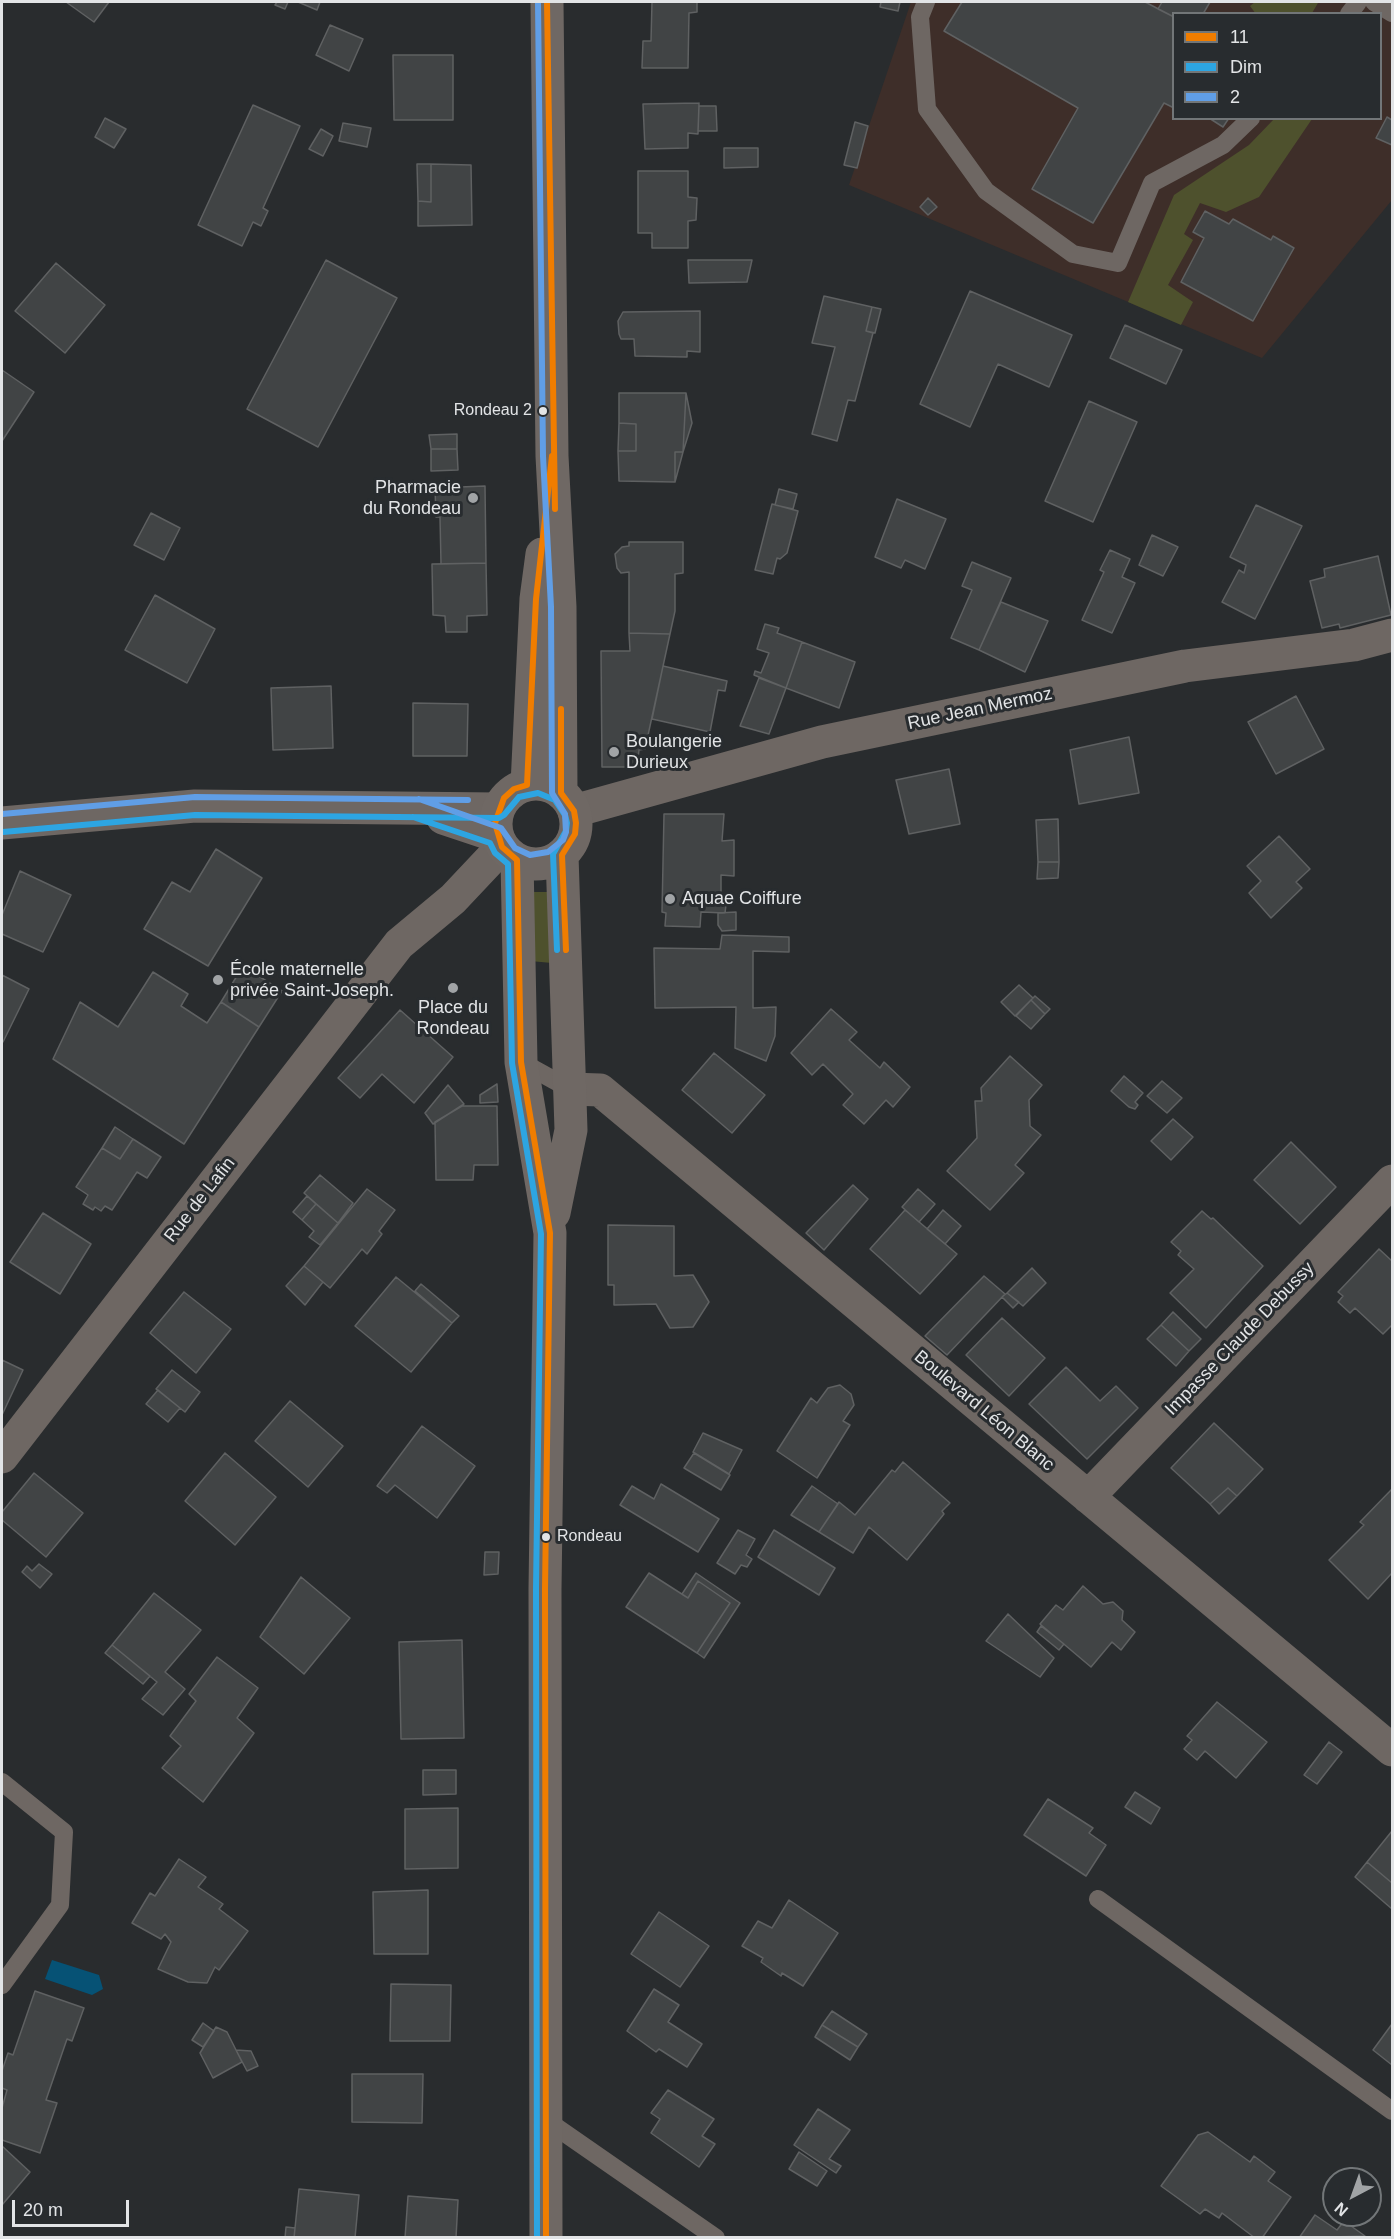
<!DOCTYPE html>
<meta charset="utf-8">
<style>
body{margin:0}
#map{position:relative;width:1394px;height:2239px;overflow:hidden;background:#292c2e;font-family:Helvetica,sans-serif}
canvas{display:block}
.frame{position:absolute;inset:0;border:3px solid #e2e4e6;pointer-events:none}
.legend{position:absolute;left:1172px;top:12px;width:210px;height:108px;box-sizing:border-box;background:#282c2f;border:2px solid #727678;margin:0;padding:8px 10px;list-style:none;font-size:18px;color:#e2e4e6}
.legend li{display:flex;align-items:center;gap:12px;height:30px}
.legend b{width:30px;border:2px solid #727678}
.north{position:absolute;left:1322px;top:2167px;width:60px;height:60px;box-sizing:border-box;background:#282c2f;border:2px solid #727678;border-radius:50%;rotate:221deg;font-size:16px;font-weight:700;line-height:24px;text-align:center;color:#e2e4e6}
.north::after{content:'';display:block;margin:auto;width:21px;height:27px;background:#a1a4a6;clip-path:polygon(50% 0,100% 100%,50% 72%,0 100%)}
.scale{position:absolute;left:12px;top:2200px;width:117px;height:27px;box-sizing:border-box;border:3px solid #e2e4e6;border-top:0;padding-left:8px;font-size:18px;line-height:21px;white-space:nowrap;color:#e2e4e6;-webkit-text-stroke:4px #282c2f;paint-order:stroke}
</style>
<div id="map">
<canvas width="1394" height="2239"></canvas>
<div class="frame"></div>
<ul class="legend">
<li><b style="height:8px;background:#f07d00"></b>11</li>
<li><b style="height:8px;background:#2da5e2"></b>Dim</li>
<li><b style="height:8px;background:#609ee6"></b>2</li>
</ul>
<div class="north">N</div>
<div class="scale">20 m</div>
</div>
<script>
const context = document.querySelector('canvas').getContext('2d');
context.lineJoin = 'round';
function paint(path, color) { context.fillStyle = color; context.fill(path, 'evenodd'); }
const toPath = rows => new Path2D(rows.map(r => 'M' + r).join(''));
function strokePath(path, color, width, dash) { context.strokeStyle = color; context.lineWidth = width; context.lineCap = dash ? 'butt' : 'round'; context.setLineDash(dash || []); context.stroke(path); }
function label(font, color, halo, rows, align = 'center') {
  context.font = font + ' Helvetica,sans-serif'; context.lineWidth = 6; context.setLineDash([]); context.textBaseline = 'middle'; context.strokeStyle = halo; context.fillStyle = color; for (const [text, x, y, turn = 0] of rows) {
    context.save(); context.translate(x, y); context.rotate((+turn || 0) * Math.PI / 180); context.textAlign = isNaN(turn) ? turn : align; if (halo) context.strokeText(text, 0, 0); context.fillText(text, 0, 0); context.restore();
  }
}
paint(toPath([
 [911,2,1392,2,1392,200,1262,358,849,185],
 [1174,14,1380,14,1380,118,1174,118]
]), '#3e2e29');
paint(toPath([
 [1255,2,1316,2,1318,3,1312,13,1256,14,1250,6],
 [1274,119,1312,119,1259,197,1226,212,1200,203,1184,234,1193,240,1168,285,1193,302,1181,325,1128,302,1174,195,1249,145],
 [533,892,547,892,552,963,530,961]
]), '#4e512d');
paint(toPath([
 [52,1960,99,1975,103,1989,92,1995,45,1979]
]), '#065275');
const building = toPath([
 [66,2,109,2,94,22,66,2],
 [277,2,288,2,285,9,275,5,277,2],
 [298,2,320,2,317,10,298,2],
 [652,2,697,2,697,12,689,13,688,68,642,68,643,41,651,41,652,2],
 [881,2,900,2,898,11,880,7,881,2],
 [962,2,1145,2,1174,17,1174,108,1164,103,1093,223,1032,189,1078,108,944,31,962,2],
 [1162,2,1210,2,1203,14,1174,14,1174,17,1158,9,1162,2],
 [330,25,363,39,349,71,316,55,330,25],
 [393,55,453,55,453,120,394,120,393,55],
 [699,103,698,134,688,133,688,148,645,149,643,104,699,103],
 [253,105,300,126,263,208,268,211,261,226,253,222,242,246,198,225,253,105],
 [699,106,716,106,717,131,698,131,699,106],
 [1387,117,1392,120,1392,145,1376,138,1387,117],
 [105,118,126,129,114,148,95,137,105,118],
 [1209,118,1229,118,1223,127,1209,118],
 [855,122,868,126,857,168,844,165,855,122],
 [343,123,371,128,367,147,339,141,343,123],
 [321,129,333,136,323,156,309,149,321,129],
 [724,148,758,148,758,167,724,168,724,148],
 [417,164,431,164,431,202,418,201,417,164],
 [431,164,471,165,472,225,418,226,418,201,431,202,431,164],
 [638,171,688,171,688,197,697,198,696,220,688,221,688,248,652,248,652,233,638,233,638,171],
 [928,198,937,207,928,215,920,207,928,198],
 [1205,211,1229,224,1233,219,1271,240,1273,236,1294,248,1253,321,1181,282,1204,238,1193,232,1205,211],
 [326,260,397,298,318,447,247,409,326,260],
 [688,260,752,260,747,282,689,283,688,260],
 [56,263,105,305,65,353,15,311,56,263],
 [970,291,1072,335,1049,387,998,364,970,427,920,404,970,291],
 [824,296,872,307,866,331,873,333,855,401,848,400,837,441,812,434,835,347,812,343,824,296],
 [872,307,881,309,875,333,866,331,872,307],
 [700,311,700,352,687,351,687,357,635,356,634,339,621,339,619,334,618,321,623,312,700,311],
 [1125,325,1182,350,1166,384,1110,358,1125,325],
 [2,370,34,392,2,441,2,370],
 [619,393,686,393,683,452,675,452,675,482,619,481,618,451,636,451,636,424,619,423,619,393],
 [686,393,692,423,683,452,686,393],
 [1089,401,1137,422,1093,522,1045,501,1089,401],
 [619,423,636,424,636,451,618,451,619,423],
 [457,434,457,449,431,449,429,435,457,434],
 [431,449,457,449,458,470,431,471,431,449],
 [675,452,683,452,675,482,675,452],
 [485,486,486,563,441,564,440,517,436,517,435,488,485,486],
 [779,489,797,494,793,509,775,505,779,489],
 [897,499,946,519,925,569,905,560,901,568,875,557,897,499],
 [772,504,798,511,787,553,780,559,777,558,773,574,755,570,772,504],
 [1256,505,1302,526,1255,619,1222,602,1239,570,1244,573,1246,565,1230,557,1256,505],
 [151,513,180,528,164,560,134,545,151,513],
 [1152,535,1178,547,1163,576,1139,565,1152,535],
 [629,542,683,542,683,573,675,574,675,611,670,634,629,633,629,572,621,573,617,568,615,554,622,547,629,546,629,542],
 [1110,550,1130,559,1122,577,1135,583,1112,633,1082,620,1104,572,1100,570,1110,550],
 [1378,556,1391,615,1340,628,1339,624,1322,628,1310,581,1325,577,1324,569,1378,556],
 [972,562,1011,578,979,650,951,638,972,590,962,586,972,562],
 [486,563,487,615,467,616,467,632,446,632,445,616,433,615,432,564,486,563],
 [155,595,215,629,187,683,125,650,155,595],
 [1001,602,1048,621,1025,672,979,650,1001,602],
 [765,624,779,628,777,633,802,642,786,688,754,675,755,671,761,673,769,653,757,649,765,624],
 [629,633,670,634,645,749,639,750,637,767,602,767,601,651,630,651,629,633],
 [802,642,855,662,839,708,786,688,802,642],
 [663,666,727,681,725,691,718,690,710,732,652,719,663,666],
 [759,678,786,688,769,734,740,726,759,678],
 [331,686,333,748,273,750,271,688,331,686],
 [1296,696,1324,749,1276,774,1248,722,1296,696],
 [413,703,468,704,467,756,413,756,413,703],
 [1129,737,1139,793,1079,804,1070,750,1129,737],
 [949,769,960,824,909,834,896,780,949,769],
 [664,814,724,814,722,841,734,840,734,876,721,875,721,906,726,905,725,913,701,912,700,927,665,926,666,913,662,912,664,814],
 [1058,819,1059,862,1038,862,1036,820,1058,819],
 [1279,836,1310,869,1296,882,1302,888,1271,918,1249,893,1261,881,1247,866,1279,836],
 [216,849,262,878,208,966,144,929,172,882,190,892,216,849],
 [1038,862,1059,862,1058,878,1037,879,1038,862],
 [20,871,71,895,43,952,2,934,2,915,20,871],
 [736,912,736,930,722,931,718,925,718,913,736,912],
 [722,935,789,937,789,952,753,951,753,1008,776,1007,775,1036,766,1061,735,1048,736,1007,655,1008,654,948,720,949,722,935],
 [243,966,282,991,259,1027,221,1002,243,966],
 [153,972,188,994,181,1006,207,1023,221,1002,259,1027,184,1144,53,1059,80,1002,118,1027,153,972],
 [2,975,29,989,3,1042,2,1041,2,975],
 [1019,985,1033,998,1015,1016,1001,1002,1019,985],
 [1035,996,1050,1009,1045,1014,1031,1000,1035,996],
 [1031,1000,1045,1014,1031,1029,1016,1016,1031,1000],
 [831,1009,857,1032,849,1040,880,1068,884,1062,910,1087,893,1107,886,1100,864,1124,843,1105,853,1094,823,1064,812,1075,791,1053,831,1009],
 [400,1010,453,1057,414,1103,382,1074,360,1098,338,1078,400,1010],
 [714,1053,765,1095,732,1133,682,1090,714,1053],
 [1010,1056,1042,1085,1029,1100,1030,1126,1041,1135,1015,1165,1024,1173,990,1210,947,1171,977,1138,975,1101,982,1101,981,1088,1010,1056],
 [1124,1076,1143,1093,1135,1102,1138,1105,1135,1109,1129,1107,1111,1091,1124,1076],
 [1162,1081,1182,1098,1167,1113,1147,1096,1162,1081],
 [497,1084,498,1102,480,1103,480,1095,497,1084],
 [448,1085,464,1104,433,1124,425,1113,448,1085],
 [462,1106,497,1106,498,1165,474,1165,473,1180,436,1180,435,1122,462,1106],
 [1173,1119,1193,1137,1171,1160,1151,1141,1173,1119],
 [115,1127,133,1139,120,1159,102,1148,115,1127],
 [133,1139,161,1157,147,1178,137,1172,112,1210,105,1206,101,1211,95,1207,93,1210,83,1204,88,1195,76,1187,102,1148,120,1159,133,1139],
 [1291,1142,1336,1187,1300,1224,1254,1180,1291,1142],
 [320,1175,353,1203,338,1223,304,1193,320,1175],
 [853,1185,868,1199,824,1250,806,1233,853,1185],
 [367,1189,395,1210,379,1231,382,1234,367,1254,362,1249,330,1288,304,1266,367,1189],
 [918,1189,935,1204,919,1222,902,1207,918,1189],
 [307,1196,316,1204,302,1220,293,1212,307,1196],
 [316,1204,338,1223,320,1245,309,1237,314,1231,302,1220,316,1204],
 [905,1210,957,1254,920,1294,870,1249,905,1210],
 [943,1210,961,1226,945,1244,927,1229,943,1210],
 [1202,1211,1211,1219,1213,1218,1263,1266,1206,1328,1170,1293,1194,1269,1178,1255,1181,1251,1171,1242,1202,1211],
 [43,1213,91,1244,60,1294,10,1262,43,1213],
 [608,1225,674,1226,674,1276,693,1275,709,1302,693,1327,670,1328,656,1304,614,1305,614,1285,608,1285,608,1225],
 [1379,1249,1392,1261,1392,1325,1383,1334,1355,1308,1350,1313,1338,1302,1343,1296,1338,1292,1379,1249],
 [304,1266,323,1282,305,1305,286,1286,304,1266],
 [1032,1268,1046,1283,1023,1306,1007,1293,1032,1268],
 [984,1276,1005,1294,947,1355,925,1336,984,1276],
 [396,1277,452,1323,411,1372,355,1326,396,1277],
 [421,1284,459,1316,452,1323,415,1291,421,1284],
 [184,1292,231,1329,196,1373,150,1333,184,1292],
 [1007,1293,1019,1302,1013,1308,1002,1297,1007,1293],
 [1173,1312,1201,1339,1189,1351,1161,1325,1173,1312],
 [1002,1318,1045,1358,1009,1396,966,1355,1002,1318],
 [1161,1325,1189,1351,1176,1366,1147,1339,1161,1325],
 [2,1360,23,1370,2,1415,2,1360],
 [1066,1367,1100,1401,1116,1386,1138,1408,1087,1459,1029,1404,1066,1367],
 [172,1370,200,1392,185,1412,156,1389,172,1370],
 [840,1385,851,1394,854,1405,843,1421,850,1425,817,1478,777,1451,811,1398,817,1403,828,1388,840,1385],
 [158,1390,180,1408,168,1422,146,1404,158,1390],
 [290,1401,343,1446,308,1487,255,1441,290,1401],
 [1214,1423,1263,1469,1237,1496,1228,1488,1210,1504,1171,1468,1214,1423],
 [422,1426,475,1466,437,1518,395,1485,387,1493,377,1486,422,1426],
 [703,1433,742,1450,729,1474,693,1452,703,1433],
 [225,1453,276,1497,235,1545,185,1501,225,1453],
 [694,1453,730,1475,721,1490,684,1468,694,1453],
 [903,1462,950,1503,942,1511,944,1514,907,1560,869,1527,853,1553,819,1532,839,1502,855,1515,892,1470,895,1472,903,1462],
 [34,1473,83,1513,46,1557,2,1520,2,1512,34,1473],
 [661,1484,719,1519,698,1552,620,1505,632,1486,654,1499,661,1484],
 [812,1486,838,1504,819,1532,791,1515,812,1486],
 [1228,1488,1237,1496,1219,1514,1210,1504,1228,1488],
 [1392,1489,1392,1573,1368,1599,1329,1560,1364,1525,1360,1522,1392,1489],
 [738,1530,755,1539,746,1555,752,1559,747,1567,741,1565,735,1574,717,1563,738,1530],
 [774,1530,835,1568,819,1595,758,1557,774,1530],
 [485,1552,499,1552,498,1574,484,1575,485,1552],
 [39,1564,52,1574,40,1588,22,1572,27,1566,32,1571,39,1564],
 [649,1573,688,1598,698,1581,730,1603,697,1653,626,1607,649,1573],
 [696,1573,740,1603,704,1658,697,1653,730,1603,698,1581,688,1598,682,1594,696,1573],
 [301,1577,350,1618,304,1674,260,1637,301,1577],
 [1083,1586,1103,1604,1113,1602,1123,1611,1122,1620,1135,1632,1121,1650,1112,1642,1091,1667,1040,1624,1056,1605,1063,1610,1083,1586],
 [154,1593,201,1630,165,1672,185,1689,163,1715,142,1699,157,1682,112,1645,154,1593],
 [1008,1614,1054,1658,1040,1677,986,1641,1008,1614],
 [1041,1626,1064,1644,1059,1650,1037,1632,1041,1626],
 [462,1640,464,1738,401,1739,399,1642,462,1640],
 [112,1645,150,1676,143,1684,105,1653,112,1645],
 [217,1657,258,1688,237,1718,254,1733,203,1802,162,1768,181,1746,170,1736,196,1701,189,1694,217,1657],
 [1217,1702,1267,1742,1236,1778,1205,1751,1197,1760,1184,1749,1192,1740,1187,1736,1217,1702],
 [1329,1742,1342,1752,1317,1784,1304,1775,1329,1742],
 [423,1770,456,1770,456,1794,423,1795,423,1770],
 [1135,1792,1160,1808,1151,1824,1125,1807,1135,1792],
 [1048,1799,1093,1828,1089,1833,1106,1845,1086,1876,1024,1835,1048,1799],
 [458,1808,458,1868,405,1869,405,1809,458,1808],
 [1392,1831,1392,1883,1367,1862,1392,1831],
 [179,1859,206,1877,198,1887,223,1904,219,1909,248,1931,219,1970,215,1967,207,1983,188,1982,158,1969,171,1942,165,1934,161,1939,132,1923,150,1893,155,1896,179,1859],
 [1367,1862,1392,1883,1392,1909,1355,1877,1367,1862],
 [428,1890,428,1954,374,1954,373,1892,428,1890],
 [789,1900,838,1933,803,1986,782,1973,781,1976,761,1962,763,1958,742,1946,758,1921,772,1928,789,1900],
 [659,1912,709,1946,680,1987,631,1954,659,1912],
 [391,1984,451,1985,450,2041,390,2041,391,1984],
 [654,1989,679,2005,668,2022,702,2044,687,2067,659,2049,656,2052,627,2031,654,1989],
 [35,1991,84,2008,72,2041,67,2039,46,2100,57,2103,40,2153,2,2140,2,2108,7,2090,2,2088,2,2071,8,2053,13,2055,35,1991],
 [832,2011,867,2034,858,2047,822,2025,832,2011],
 [203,2023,214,2031,203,2047,192,2040,203,2023],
 [1392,2024,1392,2065,1373,2050,1392,2024],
 [822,2025,858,2047,850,2060,815,2037,822,2025],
 [216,2027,227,2032,242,2062,213,2078,200,2053,216,2027],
 [236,2050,251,2051,258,2066,247,2071,236,2050],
 [352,2074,423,2074,422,2123,352,2122,352,2074],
 [668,2090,714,2119,702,2136,715,2144,699,2167,651,2133,660,2119,651,2113,668,2090],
 [818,2109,850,2130,829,2159,841,2166,836,2173,794,2145,818,2109],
 [1208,2132,1250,2162,1254,2156,1275,2172,1268,2181,1291,2197,1262,2238,1255,2238,1222,2213,1219,2218,1205,2209,1200,2214,1161,2186,1198,2135,1208,2132],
 [2,2146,30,2172,2,2205,2,2146],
 [799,2152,827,2171,817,2186,789,2169,799,2152],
 [299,2189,359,2195,355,2238,294,2238,299,2189],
 [408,2196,458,2200,456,2238,405,2238,408,2196],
 [1315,2215,1337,2230,1344,2221,1365,2236,1299,2238,1315,2215],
 [286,2227,295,2228,294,2238,285,2238,286,2227]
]);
paint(building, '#414445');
strokePath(building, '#5f6162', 1.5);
strokePath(toPath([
 [926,2,920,17,927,109,986,191,1073,254,1118,263,1152,183,1223,145,1251,118],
 [1374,2,1392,13],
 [1349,14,1358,2],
 [521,1062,570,1089],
 [2,1782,64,1832,60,1905,2,1985],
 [1098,1899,1392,2111],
 [546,2120,716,2238]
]), '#6e6763', 18);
strokePath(toPath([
 [574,811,822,742,1185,666,1354,645,1392,635],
 [570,1089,600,1090,1392,1750],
 [2,1457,399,944,453,899,502,847],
 [1088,1497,1392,1181]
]), '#6e6763', 33);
strokePath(toPath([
 [443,818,497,836],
 [2,823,195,806,498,809]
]), '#6e6763', 33);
strokePath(toPath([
 [547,2,552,456,560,607,561,793],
 '496 824a40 40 0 1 1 80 0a40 40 0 1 1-80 0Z',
 [527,785,536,599,542,554],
 [517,860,521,1062,550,1233,545,1589,546,2238],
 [554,1213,571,1130,562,855]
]), '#6f6864', 33);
strokePath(toPath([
 [547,2,555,509],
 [561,709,561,793,574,811,576,823,575,834,562,855,566,950],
 [546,2238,545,1589,550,1233,521,1062,517,860,502,847,495,823,504,798,514,789,527,785,536,599,552,456]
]), '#f07d00', 6);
strokePath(toPath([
 [413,817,490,843,495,853,508,864,512,1063,541,1234,536,1589,537,2238],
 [3,832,195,815,499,818,504,815,519,797,538,793,555,800,565,815,567,823,566,831,553,854,557,950]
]), '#2da5e2', 6);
strokePath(toPath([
 [419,799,501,828,515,848,530,855,548,852,563,840,566,832,565,814,552,793,551,607,543,456,538,2],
 [2,814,195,797,468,800]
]), '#609ee6', 6);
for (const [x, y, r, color] of [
 [543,411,5,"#e2e4e6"],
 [473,498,6,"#a1a4a6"],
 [614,752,6,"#a1a4a6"],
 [670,899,6,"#a1a4a6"],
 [218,980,6,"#a1a4a6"],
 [453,988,6,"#a1a4a6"],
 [546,1537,5,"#e2e4e6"]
]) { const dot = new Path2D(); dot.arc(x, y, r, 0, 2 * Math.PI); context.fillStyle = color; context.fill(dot); strokePath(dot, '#282c2f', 2); }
label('16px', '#e2e4e6', '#282c2f', [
 ["Rondeau 2",532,411],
 ["Rondeau",557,1537,"left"]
], 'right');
label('18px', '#e2e4e6', '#282c2f', [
 ["Pharmacie",461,488,"right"],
 ["du Rondeau",461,509,"right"],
 ["Boulangerie",626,742],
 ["Durieux",626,763],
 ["Aquae Coiffure",682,899],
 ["École maternelle",230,970],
 ["privée Saint-Joseph.",230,991],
 ["Place du",453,1008,"center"],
 ["Rondeau",453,1029,"center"]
], 'left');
label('18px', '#e2e4e6', '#282c2f', [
 ["Rue Jean Mermoz",980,709,-12],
 ["Rue de Lafin",200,1200,-52],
 ["Impasse Claude Debussy",1240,1339,-46],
 ["Boulevard Léon Blanc",984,1411,40]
]);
</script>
